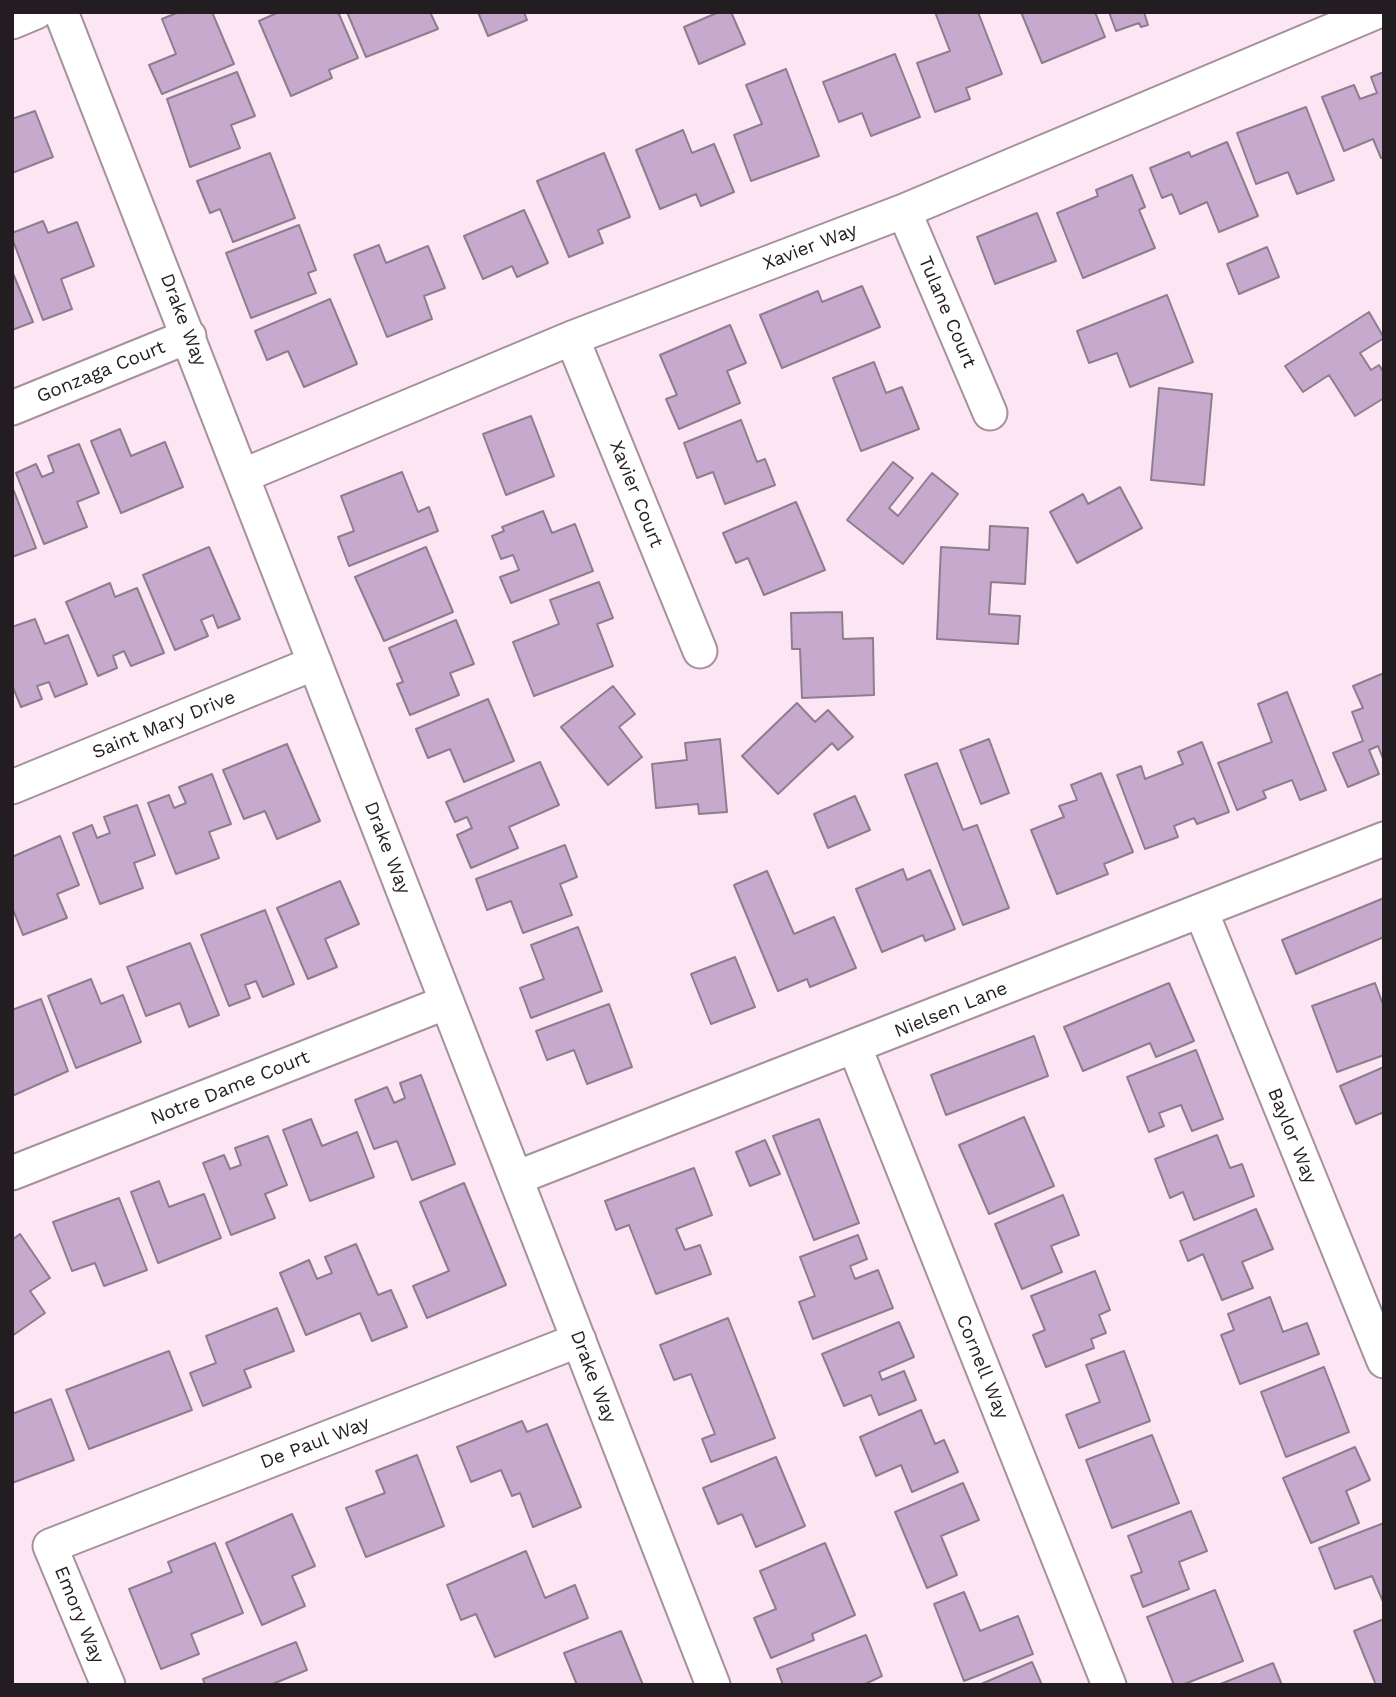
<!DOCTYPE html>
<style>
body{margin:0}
#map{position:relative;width:1396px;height:1697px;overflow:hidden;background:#fce6f3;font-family:"Work Sans",sans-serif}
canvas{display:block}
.frame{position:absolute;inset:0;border:14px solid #231c20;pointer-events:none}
</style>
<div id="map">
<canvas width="1396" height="1697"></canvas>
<div class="frame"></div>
</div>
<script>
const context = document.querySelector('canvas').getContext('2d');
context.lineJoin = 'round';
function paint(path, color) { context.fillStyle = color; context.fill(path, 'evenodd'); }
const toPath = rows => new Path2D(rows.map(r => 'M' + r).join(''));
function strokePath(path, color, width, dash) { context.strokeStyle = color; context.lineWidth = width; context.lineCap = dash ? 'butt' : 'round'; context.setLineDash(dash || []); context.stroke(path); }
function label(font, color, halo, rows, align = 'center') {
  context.font = font + ' "Work Sans",sans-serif'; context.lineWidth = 5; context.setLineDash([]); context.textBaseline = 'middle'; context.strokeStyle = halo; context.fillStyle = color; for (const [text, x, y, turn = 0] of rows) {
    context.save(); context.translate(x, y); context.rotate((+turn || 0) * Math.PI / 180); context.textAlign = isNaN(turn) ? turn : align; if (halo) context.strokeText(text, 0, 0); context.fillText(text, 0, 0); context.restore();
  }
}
const building = toPath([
 [179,12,212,12,234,64,162,94,149,65,176,54,162,19,179,12],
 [279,12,338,12,358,58,329,70,332,78,291,96,259,21,279,12],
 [347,12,430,12,438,29,366,57,347,12],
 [478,12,524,12,527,20,488,36,478,12],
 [719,12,731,12,745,44,699,64,684,27,719,12],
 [935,12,978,12,1002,74,966,88,970,99,935,112,917,63,950,51,935,12],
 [1021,12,1095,12,1105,37,1042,63,1021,12],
 [1109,12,1144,12,1148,25,1141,27,1139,23,1116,31,1109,12],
 [895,54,920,117,871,136,862,113,839,122,823,82,895,54],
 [786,69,819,156,751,181,734,135,762,124,746,85,786,69],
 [237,72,255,116,231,125,240,148,190,167,167,99,237,72],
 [1384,72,1384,157,1381,158,1373,139,1344,151,1322,97,1354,85,1360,99,1377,93,1371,77,1384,72],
 [1306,107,1334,180,1297,194,1288,172,1256,184,1237,133,1306,107],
 [35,111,53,157,12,173,12,119,35,111],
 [683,130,692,153,714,144,734,192,701,206,696,194,660,209,636,150,683,130],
 [1227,142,1258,216,1219,232,1207,202,1180,214,1172,194,1162,198,1150,168,1189,152,1191,157,1227,142],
 [270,153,295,218,233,242,220,209,210,213,197,181,270,153],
 [604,153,630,217,598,230,603,243,569,257,537,181,604,153],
 [1132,175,1145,207,1139,210,1155,248,1083,278,1057,213,1098,196,1096,190,1132,175],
 [524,210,548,263,517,277,512,266,483,279,464,236,524,210],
 [1037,213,1056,261,995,284,977,237,1037,213],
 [43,221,48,233,77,222,94,266,61,279,72,309,43,320,12,238,12,233,43,221],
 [299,225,316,270,308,273,316,293,251,318,226,253,299,225],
 [379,245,386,263,428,246,445,288,424,296,432,319,387,337,354,255,379,245],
 [1267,247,1279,277,1239,294,1227,264,1267,247],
 [12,271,33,322,12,330,12,271],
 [862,286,880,327,782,368,760,315,818,291,822,302,862,286],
 [1167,295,1193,362,1130,387,1117,353,1089,363,1077,331,1167,295],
 [330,299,357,364,304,387,288,351,267,360,255,331,330,299],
 [1369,312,1384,338,1360,353,1371,370,1379,365,1384,373,1384,398,1355,416,1329,375,1303,392,1285,366,1369,312],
 [730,325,746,363,727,371,740,403,679,429,666,399,677,395,660,355,730,325],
 [874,362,886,393,902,387,919,429,861,451,833,378,874,362],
 [1159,388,1212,394,1204,485,1151,480,1159,388],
 [531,416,554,476,506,495,483,434,531,416],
 [741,420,757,462,765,459,775,485,725,504,713,472,697,478,684,443,741,420],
 [120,429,131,456,165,442,183,487,121,513,91,441,120,429],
 [79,444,99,493,77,502,87,527,44,544,16,473,36,464,42,477,54,472,48,456,79,444],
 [893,462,913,478,889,508,898,516,932,473,958,494,903,564,847,520,893,462],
 [402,472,418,512,429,507,438,531,349,566,338,537,354,531,341,496,402,472],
 [12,486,36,548,12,557,12,486],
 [1120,487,1142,528,1077,563,1050,512,1083,494,1088,504,1120,487],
 [796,502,825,570,764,595,748,558,736,563,723,533,796,502],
 [543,511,552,533,575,524,593,571,511,603,500,577,519,570,513,555,501,559,492,536,504,531,502,527,543,511],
 [990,526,1028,528,1025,584,991,582,989,614,1020,616,1018,644,937,639,941,547,989,550,990,526],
 [209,547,240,619,218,628,213,615,201,620,208,636,175,650,143,575,209,547],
 [426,547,453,612,384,641,355,577,426,547],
 [599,582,613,618,597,624,613,666,534,696,513,642,559,624,550,600,599,582],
 [110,583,115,597,137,588,164,653,131,666,124,651,113,656,117,668,98,676,66,602,110,583],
 [842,612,843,639,873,638,874,695,802,698,800,649,792,649,791,613,842,612],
 [35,619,45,644,68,635,87,684,55,697,49,682,37,686,42,699,21,707,12,685,12,627,35,619],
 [456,620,474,664,450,673,459,695,410,715,397,684,403,682,389,648,456,620],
 [1384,673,1384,761,1378,746,1369,750,1379,774,1348,787,1333,753,1363,741,1352,712,1363,708,1353,686,1384,673],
 [613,686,635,714,619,727,642,757,608,785,561,727,613,686],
 [1287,692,1326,790,1300,800,1292,780,1263,791,1266,798,1237,810,1218,763,1272,742,1258,704,1287,692],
 [488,699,514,761,464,782,450,749,428,758,416,729,488,699],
 [797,703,815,722,828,710,853,737,838,750,832,743,778,794,742,756,797,703],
 [720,739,727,812,699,814,698,804,656,808,652,764,687,760,685,743,720,739],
 [989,739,1009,793,981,804,960,750,989,739],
 [1202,742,1229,812,1197,824,1194,818,1174,826,1178,837,1145,849,1117,775,1141,766,1145,779,1183,764,1178,752,1202,742],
 [287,744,320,821,277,839,265,811,244,819,223,770,287,744],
 [540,762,559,805,509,827,518,848,471,868,457,835,472,828,467,817,455,822,446,802,540,762],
 [937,763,963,830,977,825,1009,908,963,925,905,775,937,763],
 [1101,773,1133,852,1104,864,1108,874,1057,894,1031,830,1064,817,1059,806,1077,800,1071,785,1101,773],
 [212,774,231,824,209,832,219,858,176,874,148,803,169,795,174,808,186,803,179,787,212,774],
 [855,796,870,830,828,848,814,814,855,796],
 [137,805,155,855,134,863,143,888,100,904,73,833,92,825,97,838,110,833,104,817,137,805],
 [60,836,79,885,57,894,67,918,23,935,12,907,12,857,60,836],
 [565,845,577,877,560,884,572,915,523,933,511,901,487,910,476,879,565,845],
 [903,869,907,880,930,870,955,929,925,941,923,935,882,952,856,889,903,869],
 [767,871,794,934,834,917,856,968,810,987,807,979,778,991,734,885,767,871],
 [340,881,359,924,325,939,337,967,308,979,277,908,340,881],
 [1384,898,1384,937,1296,974,1282,940,1384,898],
 [265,910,294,984,263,997,256,981,245,985,250,998,229,1006,201,935,265,910],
 [578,927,602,991,531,1018,520,988,544,979,531,945,578,927],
 [190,943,219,1015,189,1027,180,1003,146,1016,127,967,190,943],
 [735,957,755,1007,711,1024,691,974,735,957],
 [91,979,101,1004,123,995,141,1042,76,1068,48,996,91,979],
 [1169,983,1194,1041,1156,1057,1150,1043,1083,1071,1064,1027,1169,983],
 [1375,983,1384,1007,1384,1055,1337,1072,1312,1006,1375,983],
 [41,999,68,1071,12,1096,12,1010,41,999],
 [609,1004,632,1067,587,1084,574,1050,547,1060,536,1031,609,1004],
 [1034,1036,1048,1076,946,1115,931,1075,1034,1036],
 [1196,1050,1223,1119,1192,1131,1181,1105,1159,1113,1164,1126,1149,1132,1127,1077,1196,1050],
 [1384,1067,1384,1112,1356,1124,1340,1086,1384,1067],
 [421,1075,455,1164,412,1180,397,1141,374,1149,355,1100,387,1087,394,1103,405,1098,400,1083,421,1075],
 [1024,1117,1054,1186,989,1214,959,1145,1024,1117],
 [311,1119,322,1146,357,1132,374,1177,310,1201,283,1130,311,1119],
 [819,1119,859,1223,814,1240,773,1136,819,1119],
 [1217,1135,1230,1168,1242,1164,1254,1196,1194,1220,1183,1192,1170,1198,1155,1159,1217,1135],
 [268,1136,287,1185,265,1194,275,1218,231,1235,203,1163,224,1155,230,1169,241,1165,235,1148,268,1136],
 [765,1140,780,1174,750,1186,736,1152,765,1140],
 [694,1168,712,1215,676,1229,685,1250,700,1245,711,1274,656,1294,629,1225,616,1230,605,1201,694,1168],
 [159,1181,169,1207,204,1194,221,1238,158,1263,131,1192,159,1181],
 [464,1183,506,1285,427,1318,413,1286,449,1271,420,1202,464,1183],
 [1063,1195,1079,1235,1051,1246,1062,1272,1022,1289,995,1224,1063,1195],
 [119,1198,147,1270,104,1286,95,1263,72,1271,53,1222,119,1198],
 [1256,1209,1273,1249,1242,1262,1253,1288,1222,1300,1203,1254,1188,1261,1180,1241,1256,1209],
 [20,1234,50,1278,30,1291,45,1313,12,1336,12,1240,20,1234],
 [858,1235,867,1259,850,1266,855,1279,878,1270,893,1308,813,1339,799,1302,815,1296,800,1257,858,1235],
 [356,1244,378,1295,391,1290,407,1327,372,1341,360,1313,306,1335,280,1273,309,1260,317,1279,332,1273,325,1257,356,1244],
 [1095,1271,1110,1310,1099,1315,1106,1333,1091,1339,1094,1348,1046,1367,1033,1335,1045,1330,1031,1296,1095,1271],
 [1270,1297,1283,1332,1307,1323,1319,1354,1240,1384,1221,1335,1234,1330,1228,1314,1270,1297],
 [277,1308,294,1351,244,1370,251,1387,203,1406,190,1373,216,1363,206,1336,277,1308],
 [728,1318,775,1438,711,1462,702,1439,715,1434,691,1374,674,1380,660,1345,728,1318],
 [899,1322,914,1357,879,1372,882,1380,904,1371,916,1400,879,1415,871,1395,844,1406,822,1354,899,1322],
 [169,1351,192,1410,89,1449,66,1390,169,1351],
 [1124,1351,1150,1421,1079,1448,1066,1415,1100,1402,1086,1365,1124,1351],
 [1324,1367,1349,1432,1286,1457,1261,1392,1324,1367],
 [51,1399,74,1460,12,1483,12,1414,51,1399],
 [921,1410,935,1444,944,1440,958,1472,912,1492,901,1465,876,1476,860,1437,921,1410],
 [522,1421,527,1432,547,1424,581,1507,533,1527,520,1493,512,1496,501,1470,471,1482,457,1447,522,1421],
 [1152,1435,1179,1503,1112,1528,1086,1460,1152,1435],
 [1355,1447,1370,1480,1346,1491,1359,1523,1311,1543,1283,1478,1355,1447],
 [417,1455,444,1526,366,1557,346,1508,385,1493,376,1471,417,1455],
 [776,1457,805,1526,756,1547,742,1514,718,1524,703,1488,776,1457],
 [963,1483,979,1520,941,1536,957,1575,927,1588,895,1512,963,1483],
 [1191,1511,1207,1551,1179,1562,1189,1589,1143,1607,1131,1576,1142,1572,1128,1536,1191,1511],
 [292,1514,315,1566,292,1576,305,1606,262,1625,226,1543,292,1514],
 [1384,1523,1384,1604,1372,1576,1335,1589,1319,1548,1384,1523],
 [215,1543,243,1613,191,1634,199,1654,161,1669,129,1589,172,1572,168,1562,215,1543],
 [825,1543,855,1615,812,1634,814,1640,771,1658,754,1618,776,1609,760,1571,825,1543],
 [526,1551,545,1598,575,1585,588,1618,495,1657,476,1614,461,1620,447,1585,526,1551],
 [1215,1590,1243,1661,1182,1685,1174,1685,1147,1617,1215,1590],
 [964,1592,980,1631,1018,1616,1033,1654,964,1681,934,1604,964,1592],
 [1384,1619,1384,1685,1376,1685,1354,1631,1384,1619],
 [621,1631,643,1685,577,1685,564,1653,621,1631],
 [866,1635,882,1676,863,1685,783,1685,777,1669,866,1635],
 [296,1642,307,1670,270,1685,205,1685,203,1679,296,1642],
 [1032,1662,1042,1685,979,1685,1032,1662],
 [1273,1663,1282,1685,1218,1685,1273,1663]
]);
paint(building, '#c8a9ce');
strokePath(building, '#8c7e8e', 2);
const street = toPath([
 [61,12,713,1685],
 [12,22,36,12],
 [904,211,990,413],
 [572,338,700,651],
 [12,408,189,336],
 [242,476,572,338,904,211,1376,12],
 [12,787,315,663],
 [1201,911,1384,1361],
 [855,1048,1109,1685],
 [12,1173,447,1002],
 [516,1178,1384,839],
 [108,1685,50,1546,579,1340]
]);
strokePath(street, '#a5919c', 37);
strokePath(street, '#fff', 33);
label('19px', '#231c20', '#fff', [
 ["Xavier Way",810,247,-21],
 ["Tulane Court",947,312,67],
 ["Drake Way",183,320,69],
 ["Gonzaga Court",101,372,-22],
 ["Xavier Court",636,494,68],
 ["Saint Mary Drive",164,725,-22],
 ["Drake Way",387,848,69],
 ["Nielsen Lane",951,1010,-22],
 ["Notre Dame Court",230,1088,-22],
 ["Baylor Way",1292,1136,68],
 ["Cornell Way",982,1367,68],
 ["Drake Way",593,1377,69],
 ["De Paul Way",315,1443,-21],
 ["Emory Way",79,1615,68]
]);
</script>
